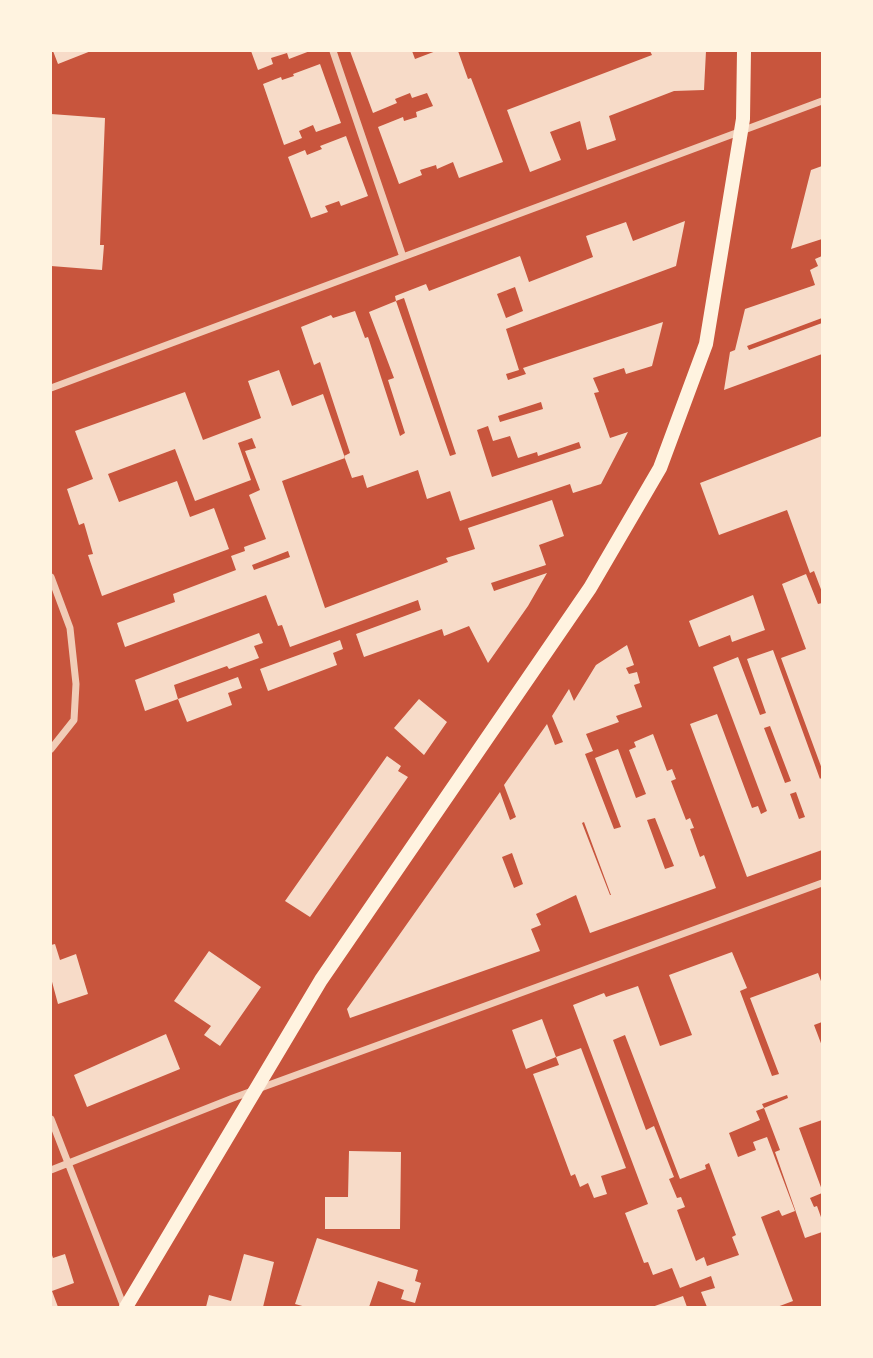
<!DOCTYPE html>
<style>
body{margin:0}
#map{position:relative;width:873px;height:1358px;overflow:hidden;background:#c8553d;font-family:"Archivo Narrow",sans-serif}
canvas{display:block}
.frame{position:absolute;inset:0;border:52px solid #fff3e0;pointer-events:none}
</style>
<div id="map">
<canvas width="873" height="1358"></canvas>
<div class="frame"></div>
</div>
<script>
const context = document.querySelector('canvas').getContext('2d');
context.lineJoin = 'round';
function paint(path, color) { context.fillStyle = color; context.fill(path, 'evenodd'); }
const toPath = rows => new Path2D(rows.map(r => 'M' + r).join(''));
function strokePath(path, color, width, dash) { context.strokeStyle = color; context.lineWidth = width; context.lineCap = dash ? 'butt' : 'round'; context.setLineDash(dash || []); context.stroke(path); }
paint(toPath([
 [53,51,91,51,58,64],
 [251,51,310,51,289,59,287,53,271,58,273,64,258,70],
 [350,51,412,51,415,59,436,51,458,51,468,79,471,78,503,162,459,178,453,162,437,169,436,165,420,170,422,175,399,184,378,127,403,117,404,121,417,117,416,112,433,106,427,93,412,98,410,93,395,99,397,103,373,113],
 [650,51,706,51,704,90,674,91,609,116,616,140,587,150,580,121,550,132,561,160,530,172,507,110,652,55],
 [320,64,341,123,316,132,313,125,299,131,302,138,284,145,263,84,281,77,282,80,294,76,293,74],
 [51,114,105,118,100,245,104,245,102,270,51,266],
 [346,136,368,196,341,206,339,201,325,206,328,212,311,218,288,157,305,150,307,155,322,149,320,146],
 [822,166,822,239,791,249,811,170],
 [685,221,676,266,506,329,519,370,506,374,508,380,526,374,523,368,663,322,652,366,626,374,624,368,593,378,599,392,594,393,610,438,628,432,601,484,573,493,570,484,460,521,450,491,427,499,418,470,367,488,363,475,352,478,344,456,350,453,320,362,314,365,301,327,331,315,333,318,355,311,365,338,368,337,400,436,405,433,388,380,394,378,369,312,396,301,450,456,456,454,404,298,396,301,395,296,426,284,429,291,520,256,529,282,593,257,586,236,626,222,633,241],
 [515,287,523,311,506,318,497,294],
 [541,402,543,409,500,422,498,416],
 [488,426,493,441,510,436,518,458,537,452,538,456,579,442,581,448,492,477,477,430],
 [822,256,822,318,747,346,749,350,822,323,822,354,724,390,730,352,735,350,745,309,815,285,810,270,818,266,815,259],
 [279,370,292,406,323,394,345,458,282,481,325,608,448,562,446,558,475,549,468,528,552,500,564,536,539,545,546,565,491,583,494,591,547,573,528,606,488,663,469,626,444,636,442,629,364,657,356,634,421,610,418,600,290,647,282,625,278,626,266,595,125,647,117,623,175,602,173,594,236,570,231,556,245,551,244,547,266,539,249,495,260,490,245,451,256,448,252,438,238,443,251,480,195,501,175,449,108,474,119,502,177,481,190,517,214,508,229,549,102,596,88,555,93,554,84,523,79,525,67,489,93,479,75,431,185,392,203,440,261,418,248,381],
 [288,551,290,557,254,570,252,565],
 [822,436,822,592,814,571,810,573,787,510,719,535,700,483],
 [806,574,818,604,822,603,822,769,781,658,806,649,782,584],
 [753,595,765,630,732,642,730,635,699,647,689,621],
 [259,633,263,643,254,646,259,658,229,669,227,666,174,685,178,699,145,711,135,680],
 [340,640,343,649,333,653,337,665,268,691,260,669],
 [627,645,634,665,626,668,629,674,637,672,640,683,634,685,642,707,616,716,619,722,586,734,593,751,585,754,614,829,621,827,595,758,618,749,636,798,646,794,629,750,636,747,634,742,653,734,667,771,672,769,676,779,671,781,686,820,690,818,694,828,690,829,700,857,704,855,716,888,590,933,576,895,536,914,541,925,531,929,540,951,350,1018,347,1009,500,792,510,820,516,817,504,785,547,724,555,745,563,742,552,716,569,689,574,701,596,665],
 [655,818,674,866,665,869,647,820],
 [584,822,611,895,610,895,582,823],
 [512,853,523,884,514,888,502,857],
 [773,650,820,779,822,777,822,850,747,877,690,724,717,714,752,808,758,806,761,814,767,811,713,667,738,657,760,715,766,713,747,659],
 [770,726,791,781,785,783,764,728],
 [796,792,805,817,799,819,790,794],
 [238,677,242,688,228,693,232,705,187,722,178,699],
 [419,699,447,722,424,755,394,728],
 [387,756,401,766,398,771,408,777,310,917,285,901],
 [55,944,60,960,76,954,88,994,58,1004,51,978,51,945],
 [209,951,261,987,220,1046,204,1035,211,1026,174,1001],
 [732,952,747,988,740,991,772,1076,779,1074,750,998,818,973,822,984,822,1022,814,1025,822,1046,822,1120,799,1128,822,1190,822,1193,810,1198,814,1207,817,1206,822,1220,822,1232,805,1238,775,1152,780,1150,764,1108,788,1098,787,1095,762,1104,764,1108,756,1111,760,1120,729,1133,738,1157,756,1150,753,1142,767,1137,795,1211,782,1216,779,1210,761,1217,793,1301,777,1307,707,1307,701,1292,715,1288,711,1276,680,1288,672,1268,653,1275,648,1262,644,1263,625,1213,648,1204,573,1005,604,993,606,997,638,986,660,1046,692,1035,669,975],
 [625,1035,680,1179,706,1169,705,1165,709,1163,736,1235,732,1237,739,1255,707,1266,704,1257,696,1261,677,1210,685,1207,681,1197,677,1198,669,1179,674,1177,654,1126,646,1130,613,1040],
 [542,1019,556,1057,581,1048,626,1168,601,1176,607,1194,594,1198,588,1183,580,1187,575,1174,571,1176,533,1074,559,1065,556,1057,526,1069,512,1030],
 [166,1034,180,1069,87,1107,74,1075],
 [349,1151,401,1152,400,1229,325,1229,325,1197,348,1197],
 [317,1238,418,1270,415,1281,421,1283,415,1303,401,1299,404,1290,378,1281,369,1307,306,1307,295,1304],
 [51,1252,53,1258,65,1254,74,1283,52,1291,58,1307,51,1307],
 [244,1254,274,1262,263,1307,206,1307,209,1295,231,1301],
 [683,1296,687,1307,652,1307]
]), '#f7dbc8');
strokePath(toPath([
 [333,51,403,257],
 [51,388,822,101],
 [51,577,70,628,76,684,74,720,51,749],
 [51,1119,124,1307],
 [51,1170,233,1098,822,883]
]), '#f1ccb7', 7);
strokePath(toPath([
 [126,1307,321,980,590,588,660,468,706,344,743,119,744,51]
]), '#fff3e0', 14);
</script>
